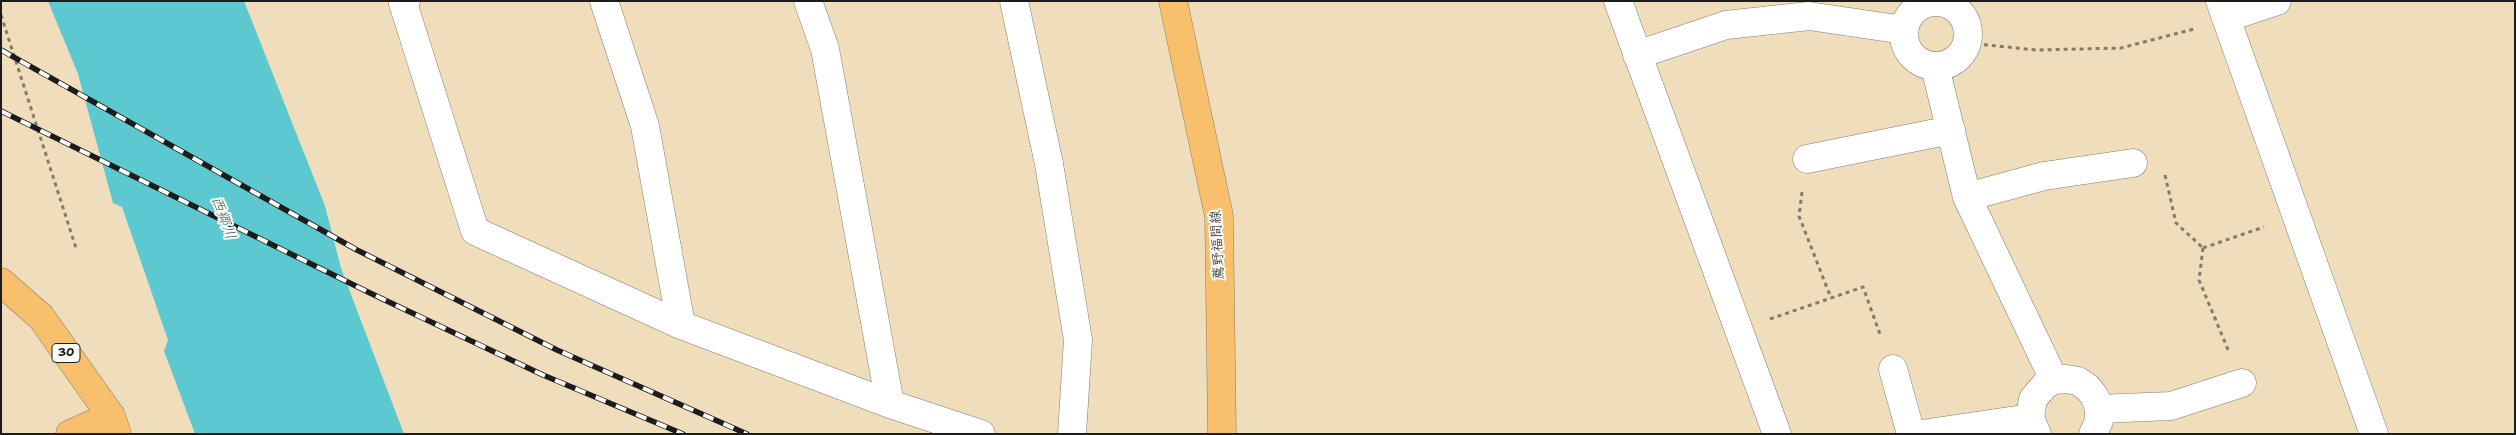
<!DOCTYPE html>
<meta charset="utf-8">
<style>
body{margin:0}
#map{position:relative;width:2516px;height:435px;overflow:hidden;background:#efddbb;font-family:"Shantell Sans",sans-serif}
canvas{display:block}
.frame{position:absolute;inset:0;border:2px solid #1c1c1c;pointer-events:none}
</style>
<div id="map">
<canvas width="2516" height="435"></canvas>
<div class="frame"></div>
</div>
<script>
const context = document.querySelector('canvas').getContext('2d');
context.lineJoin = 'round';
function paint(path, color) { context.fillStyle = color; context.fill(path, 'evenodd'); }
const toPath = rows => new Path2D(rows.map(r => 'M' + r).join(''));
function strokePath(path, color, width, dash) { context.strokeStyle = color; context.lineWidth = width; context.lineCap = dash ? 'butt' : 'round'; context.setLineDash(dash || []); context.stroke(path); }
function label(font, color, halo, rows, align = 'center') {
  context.font = font + ' "Shantell Sans","Klee One",sans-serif'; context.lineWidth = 4; context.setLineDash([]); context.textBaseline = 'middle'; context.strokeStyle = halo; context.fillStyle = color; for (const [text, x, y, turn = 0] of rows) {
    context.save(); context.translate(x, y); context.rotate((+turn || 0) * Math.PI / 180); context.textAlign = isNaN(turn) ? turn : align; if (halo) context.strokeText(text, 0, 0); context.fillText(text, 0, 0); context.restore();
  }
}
paint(toPath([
 [48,1,244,1,325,206,341,268,404,434,195,434,164,351,168,340,122,207,113,203,78,74]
]), '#5cc9d1');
const minor = toPath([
 [406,1,403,3,475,231,681,325,890,404,981,434],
 [604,1,645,126,681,325],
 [808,1,825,49,890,404],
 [1014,1,1049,164,1078,340,1072,434],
 [1618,1,1777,434],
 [2220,1,2374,434],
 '1904 34a32 32 0 1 1 64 0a32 32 0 1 1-64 0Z',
 [2226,18,2277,1],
 [1637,55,1726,25,1809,16,1904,30],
 [1935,67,1967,197,2054,380],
 [1807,159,1951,130],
 [1967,197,2044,176,2133,163],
 [1893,369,1911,434],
 [2099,409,2171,406,2242,383],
 [1922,434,2030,418],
 [2037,434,2030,418,2033,399,2045,385,2054,380,2066,379,2078,381,2088,388,2095,397,2099,409,2099,421,2093,434]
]);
const major = toPath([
 [1173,1,1219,216,1222,434],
 [1,282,41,317,111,416,117,434],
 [70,434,111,416]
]);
strokePath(minor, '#867c6c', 29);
strokePath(major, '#867c6c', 29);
strokePath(toPath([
 [1,15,76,248],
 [1968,43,2036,50,2121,48,2194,29],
 [2165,175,2176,223,2203,248],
 [1802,192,1799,216,1831,298],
 [2203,248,2199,280,2229,352],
 [2203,248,2264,227],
 [1770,319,1863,287,1881,337]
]), '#867c6c', 3, [4, 4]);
strokePath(minor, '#fff', 28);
strokePath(major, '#f8bf6c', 28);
const rail = toPath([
 [1,50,357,250,557,350,747,434],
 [1,111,370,293,543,375,683,434]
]);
strokePath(rail, '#1c1c1c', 5.5);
strokePath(rail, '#fdfcf7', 4, [11]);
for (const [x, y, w] of [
 [66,353,28]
]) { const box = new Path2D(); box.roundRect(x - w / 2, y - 9.5, w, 19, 4); context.fillStyle = '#fdfcf7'; context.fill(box); strokePath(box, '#1c1c1c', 1); }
label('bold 12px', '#1c1c1c', null, [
 ["30",66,353]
]);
label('14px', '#1c1c1c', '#fdfcf7', [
 ["薦野福間線",1218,245,-93]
]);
label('italic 15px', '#366164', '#fdfcf7', [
 ["西郷川",223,218,70]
]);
</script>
